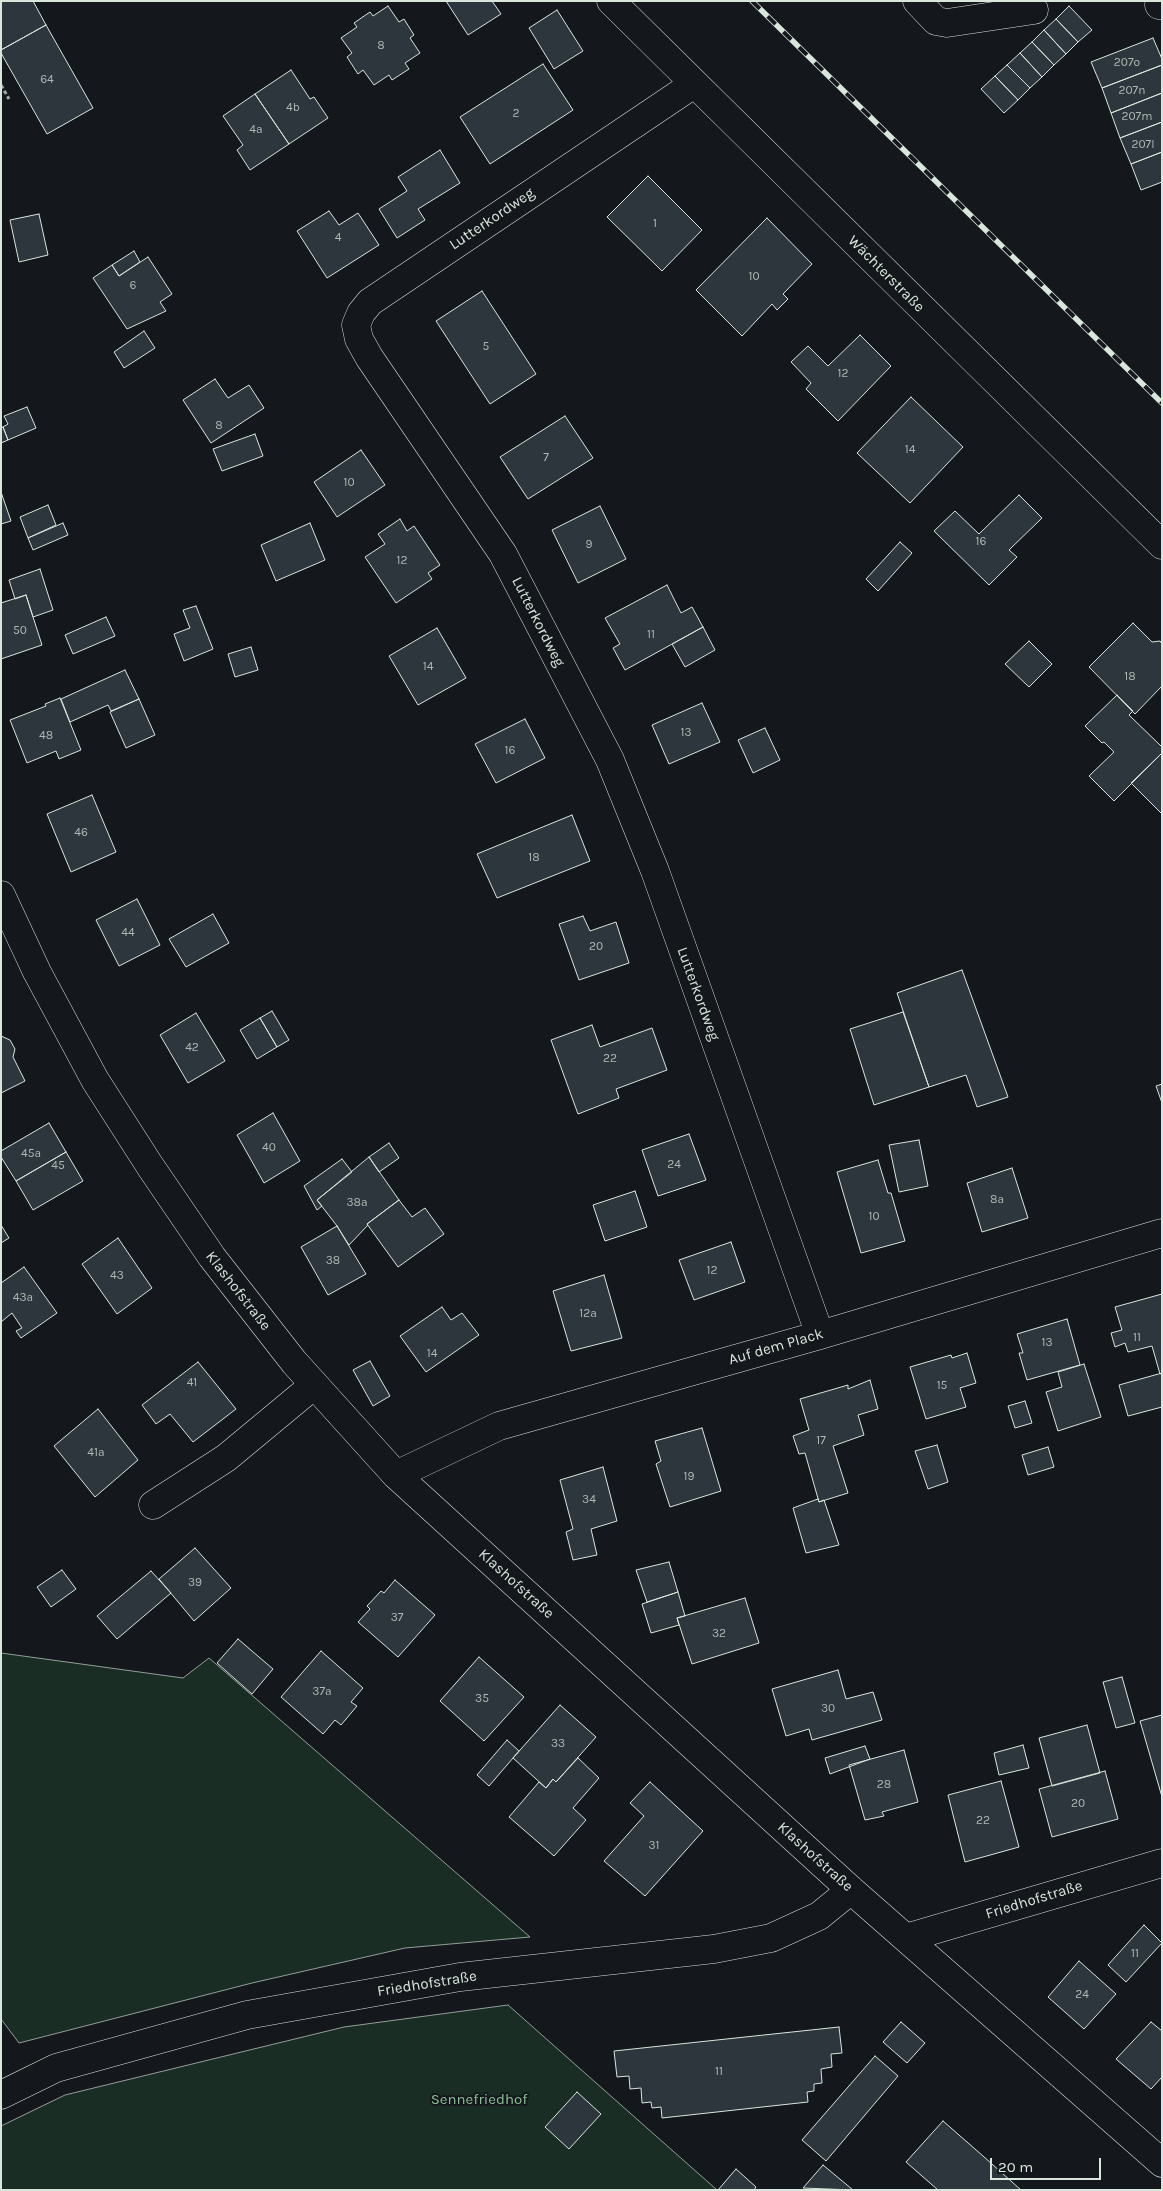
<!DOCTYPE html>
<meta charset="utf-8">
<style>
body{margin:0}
#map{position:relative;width:1163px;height:2191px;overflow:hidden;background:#14181c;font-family:Karla,sans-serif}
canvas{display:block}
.frame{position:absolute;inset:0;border:2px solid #d8e6dc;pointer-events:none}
.scale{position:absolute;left:990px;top:2158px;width:111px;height:22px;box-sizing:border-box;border:2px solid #d8e6dc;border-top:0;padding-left:6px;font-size:15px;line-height:18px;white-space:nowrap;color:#d8e6dc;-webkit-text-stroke:4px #14181c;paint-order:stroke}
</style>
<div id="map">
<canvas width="1163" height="2191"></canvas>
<div class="frame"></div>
<div class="scale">20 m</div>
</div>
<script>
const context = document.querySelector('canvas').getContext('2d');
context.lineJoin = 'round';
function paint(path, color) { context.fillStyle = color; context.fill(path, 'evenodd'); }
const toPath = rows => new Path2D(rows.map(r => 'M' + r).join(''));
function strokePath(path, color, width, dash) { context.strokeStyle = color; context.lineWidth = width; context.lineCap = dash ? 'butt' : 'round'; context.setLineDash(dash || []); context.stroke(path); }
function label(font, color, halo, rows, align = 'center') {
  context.font = font + ' Karla,sans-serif'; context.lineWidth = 4; context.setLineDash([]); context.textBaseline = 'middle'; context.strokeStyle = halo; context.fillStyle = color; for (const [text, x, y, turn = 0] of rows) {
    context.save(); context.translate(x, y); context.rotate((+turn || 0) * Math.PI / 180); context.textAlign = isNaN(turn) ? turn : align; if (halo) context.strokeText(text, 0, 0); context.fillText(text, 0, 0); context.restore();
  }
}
const green = toPath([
 [1,1653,183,1678,209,1658,530,1937,405,1948,252,1983,19,2043,1,2019,1,1653],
 [508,2005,717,2190,1,2190,1,2126,65,2095,344,2027,508,2005]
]);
paint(green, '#1a2d24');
strokePath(green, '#939e99', 1);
const building = toPath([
 [1,1,33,1,46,25,1,50,1,1],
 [446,1,492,1,501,14,468,35,446,1],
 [388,6,399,22,404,19,414,35,410,38,420,53,405,63,409,69,392,80,389,75,374,85,363,70,358,74,347,57,352,53,341,38,357,27,354,23,370,12,373,16,388,6],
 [1069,6,1092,30,1078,42,1056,19,1069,6],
 [557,10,583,51,554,69,529,28,557,10],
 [1056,19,1078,42,1066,54,1044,30,1056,19],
 [46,25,93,108,47,134,1,53,1,50,46,25],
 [1044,30,1066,54,1054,65,1032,42,1044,30],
 [1153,38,1162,59,1162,65,1102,88,1091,62,1153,38],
 [1032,42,1054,65,1042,77,1020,53,1032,42],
 [1020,53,1042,77,1030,88,1007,65,1020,53],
 [543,64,573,110,490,164,460,117,543,64],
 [1007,65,1030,88,1018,100,995,76,1007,65],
 [1162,65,1162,93,1111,113,1102,88,1162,65],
 [291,70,310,99,314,97,328,118,289,144,255,94,291,70],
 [995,76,1018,100,1004,113,981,89,995,76],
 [1162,93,1162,122,1120,138,1111,113,1162,93],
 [255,94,289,144,250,170,237,150,243,145,223,116,255,94],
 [1162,122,1162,152,1131,164,1120,138,1162,122],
 [440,150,460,183,418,209,425,220,397,238,379,209,407,191,398,177,440,150],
 [1162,152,1162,182,1141,190,1131,164,1162,152],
 [648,176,702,230,662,271,607,217,648,176],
 [329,211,339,225,358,213,379,245,327,278,297,231,329,211],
 [39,214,48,255,19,262,10,220,39,214],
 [767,218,812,264,783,294,788,299,777,310,772,304,742,336,696,290,767,218],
 [134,251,140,262,119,276,112,265,134,251],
 [148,257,172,294,160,302,166,311,127,329,93,278,112,265,119,276,148,257],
 [482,291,536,374,490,404,436,321,482,291],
 [144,331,155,348,124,368,114,352,144,331],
 [860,335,891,366,838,421,806,389,811,383,791,362,808,346,828,366,860,335],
 [215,379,228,398,249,385,264,408,211,443,183,400,215,379],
 [911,397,963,447,910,503,857,453,911,397],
 [27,407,36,428,8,440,3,427,8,424,4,416,27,407],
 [565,416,593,458,528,499,500,457,565,416],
 [3,427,8,440,1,443,1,428,3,427],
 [255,434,263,456,222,471,213,449,255,434],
 [361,450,385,485,337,517,314,482,361,450],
 [1,492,11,521,1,524,1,492],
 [1019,495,1042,518,1009,550,1017,557,989,585,934,531,955,511,979,534,1019,495],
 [48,505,56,525,28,538,20,517,48,505],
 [600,506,626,559,578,583,552,530,600,506],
 [400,519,407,531,414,526,440,565,428,573,432,579,396,603,365,557,385,544,378,534,400,519],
 [63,523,68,535,33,550,28,538,63,523],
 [310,523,325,560,276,581,261,545,310,523],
 [900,542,912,553,878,591,866,579,900,542],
 [40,569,53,610,33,617,26,595,15,599,9,580,40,569],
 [667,585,681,613,692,607,703,627,625,670,613,648,620,644,605,618,667,585],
 [26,595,42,645,1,659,1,603,26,595],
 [196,606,213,649,184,661,174,634,190,628,183,610,196,606],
 [106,617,115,636,73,654,65,635,106,617],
 [1133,623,1152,642,1160,641,1162,644,1162,686,1135,714,1089,667,1133,623],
 [703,627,715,650,685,667,672,644,703,627],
 [437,628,466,678,418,705,389,656,437,628],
 [1029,641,1052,664,1029,687,1005,664,1029,641],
 [251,647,258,670,235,677,228,654,251,647],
 [125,670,139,699,111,711,108,705,70,722,61,699,125,670],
 [1117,695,1133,711,1129,715,1162,747,1162,753,1114,801,1089,776,1114,752,1104,742,1102,743,1085,726,1117,695],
 [60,698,81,750,59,759,56,751,27,763,10,720,46,706,45,704,60,698],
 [139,699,155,735,126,748,110,712,139,699],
 [702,703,720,742,669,764,652,725,702,703],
 [525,719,545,758,496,783,475,744,525,719],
 [765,728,780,760,753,773,738,740,765,728],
 [1162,753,1162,814,1131,783,1162,753],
 [92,795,116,852,71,872,47,814,92,795],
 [572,815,590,861,497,898,477,854,572,815],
 [137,899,160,945,119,966,96,920,137,899],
 [213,914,229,943,186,967,169,939,213,914],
 [583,916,590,931,616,922,629,963,579,980,559,924,583,916],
 [962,970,1008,1097,977,1107,966,1075,929,1087,897,993,962,970],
 [272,1011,289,1040,277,1047,260,1018,272,1011],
 [903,1012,929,1087,874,1105,850,1029,903,1012],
 [196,1013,225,1061,188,1083,160,1035,196,1013],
 [260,1018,277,1047,257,1059,240,1030,260,1018],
 [592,1025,600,1047,652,1028,667,1070,616,1089,619,1098,578,1114,551,1040,592,1025],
 [1,1036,10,1040,15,1049,13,1057,25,1081,1,1093,1,1036],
 [1162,1084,1162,1103,1156,1086,1162,1084],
 [273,1113,300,1161,264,1183,237,1135,273,1113],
 [49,1123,66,1152,16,1181,1,1157,1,1151,49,1123],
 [689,1134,706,1180,658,1196,642,1150,689,1134],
 [919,1140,928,1186,899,1192,889,1145,919,1140],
 [389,1143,399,1158,379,1172,369,1157,389,1143],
 [66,1152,83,1181,33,1210,16,1181,66,1152],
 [369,1157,399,1200,367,1224,368,1225,349,1245,337,1226,317,1200,369,1157],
 [342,1159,352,1172,317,1200,322,1206,317,1210,304,1186,342,1159],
 [878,1160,888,1193,891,1193,905,1241,861,1253,837,1172,878,1160],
 [1012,1168,1028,1218,982,1232,967,1183,1012,1168],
 [635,1191,647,1227,605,1241,593,1205,635,1191],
 [399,1200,412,1217,425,1208,444,1234,398,1267,367,1224,399,1200],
 [1,1225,9,1238,1,1243,1,1225],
 [337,1226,366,1274,328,1295,301,1247,337,1226],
 [118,1238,152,1288,117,1314,82,1264,118,1238],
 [731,1242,745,1282,694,1300,679,1260,731,1242],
 [24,1267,57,1313,21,1338,16,1331,22,1328,12,1313,1,1322,1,1283,24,1267],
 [604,1275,622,1338,571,1351,553,1291,604,1275],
 [1162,1294,1162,1373,1160,1374,1152,1346,1128,1352,1125,1343,1115,1347,1111,1333,1122,1330,1115,1307,1162,1294],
 [442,1307,451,1320,462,1313,479,1335,426,1372,400,1336,442,1307],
 [1067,1319,1080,1365,1027,1380,1019,1353,1023,1353,1017,1334,1067,1319],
 [967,1353,976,1383,960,1388,966,1407,926,1419,910,1367,951,1355,952,1358,967,1353],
 [370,1361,390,1396,373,1406,353,1370,370,1361],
 [198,1362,236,1409,193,1442,170,1414,156,1424,142,1405,198,1362],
 [1084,1364,1101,1417,1058,1431,1046,1392,1062,1387,1058,1372,1084,1364],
 [1162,1373,1162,1407,1128,1416,1119,1385,1162,1373],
 [870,1380,878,1409,858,1415,864,1435,833,1446,848,1493,819,1502,805,1453,799,1454,793,1436,809,1430,800,1399,848,1385,848,1389,870,1380],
 [1025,1401,1032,1423,1015,1428,1008,1406,1025,1401],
 [98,1409,138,1460,95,1497,54,1446,98,1409],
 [702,1428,721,1491,670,1507,656,1464,661,1461,655,1441,702,1428],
 [937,1445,948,1482,928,1489,915,1451,937,1445],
 [1048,1447,1054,1467,1028,1475,1022,1455,1048,1447],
 [603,1467,617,1521,591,1529,597,1555,573,1560,566,1532,573,1529,560,1480,603,1467],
 [818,1499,819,1502,824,1500,839,1545,806,1553,793,1508,818,1499],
 [195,1548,231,1588,194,1621,159,1579,195,1548],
 [669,1562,678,1592,647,1602,636,1570,669,1562],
 [62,1570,76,1589,51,1607,37,1587,62,1570],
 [151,1571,171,1593,117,1639,97,1616,151,1571],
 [395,1580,435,1615,398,1657,358,1622,370,1609,367,1606,381,1591,384,1593,395,1580],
 [678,1592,685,1616,677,1618,679,1625,651,1633,642,1604,678,1592],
 [745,1598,759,1643,692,1664,677,1618,745,1598],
 [238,1639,273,1669,252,1694,217,1663,238,1639],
 [321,1651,363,1688,351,1702,357,1706,341,1725,335,1720,323,1734,281,1697,321,1651],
 [479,1657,524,1697,484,1741,440,1701,479,1657],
 [838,1670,846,1699,873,1692,882,1720,812,1740,809,1729,786,1736,772,1689,838,1670],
 [1122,1677,1135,1723,1116,1728,1103,1682,1122,1677],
 [560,1705,596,1737,556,1782,553,1779,546,1788,513,1758,560,1705],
 [1162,1715,1162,1797,1140,1721,1162,1715],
 [1087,1725,1100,1773,1052,1786,1039,1738,1087,1725],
 [507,1740,519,1751,489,1786,477,1775,507,1740],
 [1023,1745,1029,1768,999,1775,994,1753,1023,1745],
 [865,1746,870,1759,830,1774,825,1758,865,1746],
 [904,1750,918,1802,882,1812,884,1816,865,1820,849,1765,904,1750],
 [578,1758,599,1778,573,1808,586,1820,554,1856,509,1817,539,1782,546,1788,553,1779,556,1782,578,1758],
 [1105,1771,1118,1819,1052,1837,1039,1789,1105,1771],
 [1001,1781,1019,1847,965,1862,948,1795,1001,1781],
 [650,1782,703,1831,645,1896,604,1861,644,1816,630,1803,650,1782],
 [1144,1925,1162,1943,1126,1982,1108,1965,1144,1925],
 [1079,1961,1116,1994,1084,2029,1048,1997,1079,1961],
 [901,2022,925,2043,907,2063,883,2042,901,2022],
 [1151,2022,1162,2031,1162,2077,1151,2089,1116,2059,1151,2022],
 [839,2027,842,2053,831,2054,832,2067,821,2069,822,2083,814,2084,814,2091,807,2092,808,2102,662,2118,661,2107,652,2108,651,2102,642,2103,641,2088,630,2089,629,2076,617,2077,614,2051,839,2027],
 [875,2056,898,2076,826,2161,802,2140,875,2056],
 [577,2092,601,2114,569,2149,545,2127,577,2092],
 [943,2121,983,2156,1021,2190,938,2190,906,2162,943,2121],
 [823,2165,853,2190,803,2188,823,2165],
 [736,2169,756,2187,754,2190,718,2190,736,2169]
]);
paint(building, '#2c363c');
strokePath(building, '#d8e6dc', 1);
const minor = toPath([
 [611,1,1162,545],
 [917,1,936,21,947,23,1034,10],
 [1159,5,1162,3],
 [694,84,370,302,361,313,356,325,359,339,369,357,503,554,610,760,655,871,820,1335],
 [1,895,37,972,95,1080,150,1166,212,1257,294,1362,396,1475,851,1890,1162,2163],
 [396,1475,499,1426,820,1335,1162,1233],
 [153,1505,226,1458,314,1385],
 [906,1938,1162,1863],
 [1,2095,56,2068,247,2015,460,1977,714,1949,771,1938,819,1916,851,1890]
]);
strokePath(minor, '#d8e6dc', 29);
strokePath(toPath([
 [1,85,9,99]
]), '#9da8a2', 3, [4, 2.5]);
strokePath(minor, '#14181c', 28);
const rail = toPath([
 [752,1,1162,403]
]);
strokePath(rail, '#d8e6dc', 5.5);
strokePath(rail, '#14181c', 4, [11]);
label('12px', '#adbab4', null, [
 ["8",381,46],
 ["207o",1127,63],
 ["64",47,80],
 ["207n",1132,91],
 ["4b",293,108],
 ["2",516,114],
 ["207m",1137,117],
 ["4a",256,130],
 ["207l",1143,145],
 ["1",655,224],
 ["4",338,238],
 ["10",754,277],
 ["6",133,286],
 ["5",486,347],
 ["12",843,374],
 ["8",219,426],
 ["14",910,450],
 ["7",546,458],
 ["10",349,483],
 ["16",981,542],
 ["9",589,545],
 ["12",402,561],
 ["50",20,631],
 ["11",651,635],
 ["14",428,667],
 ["18",1130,677],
 ["13",686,733],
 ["48",46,736],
 ["16",510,751],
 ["46",81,833],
 ["18",534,858],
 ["44",128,933],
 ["20",596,947],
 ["42",192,1048],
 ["22",610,1059],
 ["40",269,1148],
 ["45a",31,1154],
 ["24",674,1165],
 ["45",58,1166],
 ["8a",997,1200],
 ["38a",357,1203],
 ["10",874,1217],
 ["38",333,1261],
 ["12",712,1271],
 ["43",117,1276],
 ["43a",23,1298],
 ["12a",588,1314],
 ["11",1137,1338],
 ["13",1047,1343],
 ["14",432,1354],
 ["41",192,1383],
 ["15",942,1386],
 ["17",821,1441],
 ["41a",96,1453],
 ["19",689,1477],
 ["34",589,1500],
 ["39",195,1583],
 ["37",397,1618],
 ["32",719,1634],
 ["37a",322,1692],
 ["35",482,1699],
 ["30",828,1709],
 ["33",558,1744],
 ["28",884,1785],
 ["20",1078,1804],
 ["22",983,1821],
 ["31",654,1846],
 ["11",1135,1954],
 ["24",1082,1995],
 ["11",719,2072]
]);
label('15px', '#d8e6dc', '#14181c', [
 ["Lutterkordweg",492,219,-34],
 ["Wächterstraße",886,274,45],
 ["Lutterkordweg",538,622,63],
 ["Lutterkordweg",698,994,70],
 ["Klashofstraße",238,1291,52],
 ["Auf dem Plack",776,1347,-16],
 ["Klashofstraße",516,1584,42],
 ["Klashofstraße",815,1857,42],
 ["Friedhofstraße",1034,1900,-17],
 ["Friedhofstraße",427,1984,-9]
]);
label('15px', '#8ac095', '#14181c', [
 ["Sennefriedhof",479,2100]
]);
</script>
